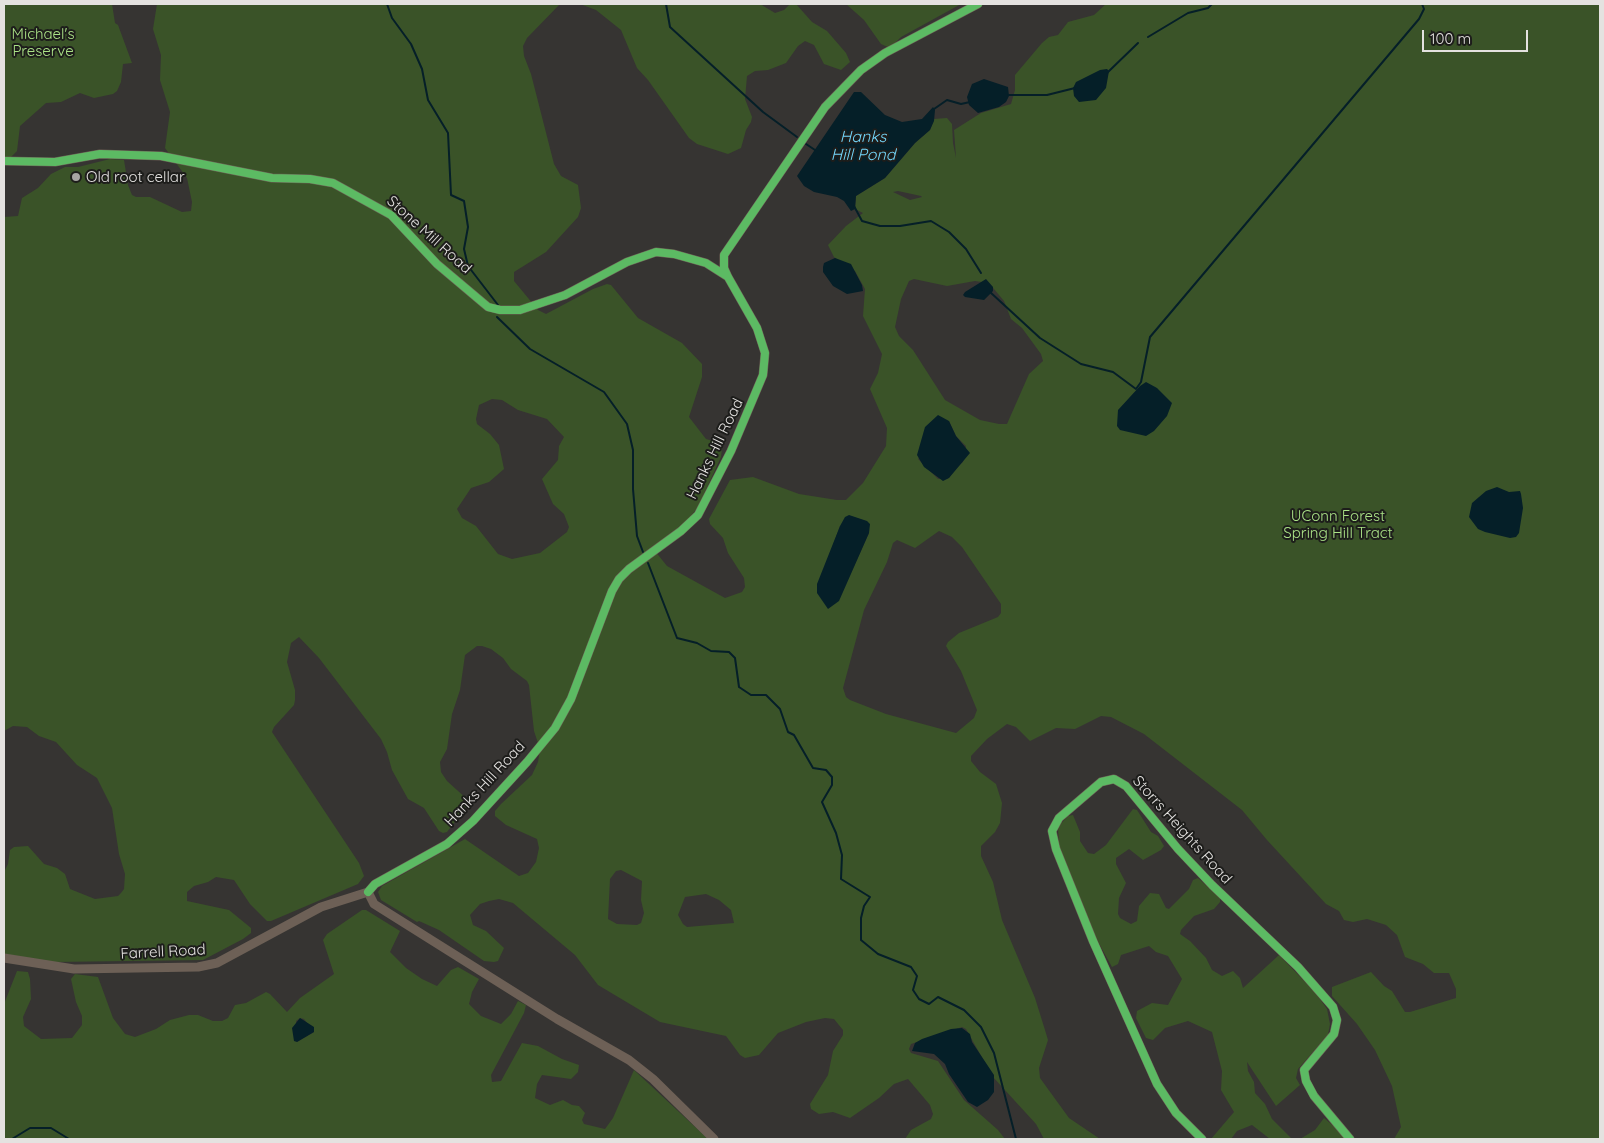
<!DOCTYPE html>
<style>
body{margin:0}
#map{position:relative;width:1604px;height:1143px;overflow:hidden;background:#363432;font-family:Quicksand,sans-serif}
canvas{display:block}
.frame{position:absolute;inset:0;border:5px solid #e4e2e0;pointer-events:none}
.scale{position:absolute;left:1422px;top:30px;width:106px;height:22px;box-sizing:border-box;border:2px solid #e4e2e0;border-top:0;padding-left:6px;font-size:15px;line-height:18px;white-space:nowrap;color:#e4e2e0;-webkit-text-stroke:4px #1d1d1b;paint-order:stroke}
</style>
<div id="map">
<canvas width="1604" height="1143"></canvas>
<div class="frame"></div>
<div class="scale">100 m</div>
</div>
<script>
const context = document.querySelector('canvas').getContext('2d');
context.lineJoin = 'round';
function paint(path, color) { context.fillStyle = color; context.fill(path, 'evenodd'); }
const toPath = rows => new Path2D(rows.map(r => 'M' + r).join(''));
function strokePath(path, color, width, dash) { context.strokeStyle = color; context.lineWidth = width; context.lineCap = dash ? 'butt' : 'round'; context.setLineDash(dash || []); context.stroke(path); }
function label(font, color, halo, rows, align = 'center') {
  context.font = font + ' Quicksand,sans-serif'; context.lineWidth = 4; context.setLineDash([]); context.textBaseline = 'middle'; context.strokeStyle = halo; context.fillStyle = color; for (const [text, x, y, turn = 0] of rows) {
    context.save(); context.translate(x, y); context.rotate((+turn || 0) * Math.PI / 180); context.textAlign = isNaN(turn) ? turn : align; if (halo) context.strokeText(text, 0, 0); context.fillText(text, 0, 0); context.restore();
  }
}
paint(toPath([
 [4,4,112,4,115,23,118,25,132,63,123,64,121,82,117,91,113,94,94,98,80,93,61,102,46,103,20,126,17,151,10,158,4,158],
 [157,4,560,4,527,38,523,46,524,56,531,74,554,164,561,176,578,185,581,208,578,217,546,252,514,272,514,281,538,310,546,314,593,289,607,284,611,285,638,318,682,343,702,364,702,377,689,417,706,439,720,443,722,448,721,457,698,507,686,522,654,547,655,551,667,566,725,598,742,592,745,587,744,578,728,553,723,538,710,524,709,519,730,480,753,477,799,494,837,500,846,500,863,483,886,446,887,428,870,389,878,373,882,354,863,316,865,289,855,271,834,257,828,245,846,226,863,213,855,209,856,196,885,178,915,143,930,130,934,119,947,118,952,124,953,143,956,158,954,130,981,113,1011,104,1015,90,1015,75,1042,43,1049,37,1058,35,1068,22,1094,15,1106,4,1600,4,1600,1139,1394,1139,1401,1127,1392,1086,1375,1050,1357,1024,1332,996,1332,987,1371,972,1384,986,1392,991,1405,1012,1410,1012,1456,998,1456,989,1449,973,1434,973,1423,964,1405,957,1397,935,1386,925,1367,919,1353,922,1344,920,1339,911,1326,904,1267,840,1242,810,1144,734,1111,717,1101,716,1075,729,1056,728,1030,741,1016,727,1007,724,987,739,971,756,971,761,980,772,996,784,1002,803,1000,823,995,832,981,846,981,856,993,882,1002,920,1035,998,1045,1030,1048,1040,1039,1068,1040,1078,1069,1118,1100,1139,1044,1139,1036,1124,993,1077,966,1029,962,1027,911,1044,909,1049,911,1053,938,1061,964,1100,998,1130,1005,1139,905,1139,911,1130,931,1119,933,1114,930,1105,908,1079,894,1084,879,1098,850,1118,833,1112,819,1114,811,1109,810,1104,828,1075,833,1051,843,1035,843,1030,834,1019,825,1018,806,1022,778,1033,759,1055,745,1058,740,1055,726,1036,660,1022,598,985,575,955,513,903,499,899,489,901,480,904,470,915,473,925,486,931,504,948,498,961,494,962,484,961,439,930,419,921,417,922,381,900,378,892,382,886,465,839,519,876,528,873,536,862,539,848,537,839,506,825,495,816,495,811,501,804,532,775,538,762,540,749,534,731,529,685,527,681,511,669,503,658,491,649,482,646,477,646,465,655,460,690,452,714,447,749,440,762,441,772,447,781,468,800,468,805,447,832,443,833,439,831,424,808,408,799,392,770,387,752,381,739,319,658,299,637,291,643,287,662,295,690,295,700,294,705,274,727,272,732,359,863,364,876,358,884,271,921,267,921,250,904,234,880,216,877,208,882,194,886,187,892,187,901,229,910,251,928,251,933,243,939,203,960,53,962,4,954,4,872,8,864,10,850,14,847,28,846,44,864,57,868,65,874,70,889,95,899,118,896,121,893,124,889,125,874,119,854,112,808,97,778,77,765,56,742,39,736,27,727,13,726,4,731,4,217,18,216,22,198,38,188,51,174,65,167,78,167,110,159,124,160,128,185,132,195,136,197,150,197,182,212,191,211,192,202,187,178,165,148,170,112,160,80,161,55,153,29],
 [898,191,921,196,922,197,910,200,893,192],
 [914,279,947,286,975,281,989,283,1004,301,1011,319,1022,328,1041,354,1043,361,1029,374,1007,424,999,424,980,420,945,400,913,350,899,336,895,327,901,299,909,281],
 [492,399,502,400,518,410,547,419,564,437,559,446,558,460,542,479,553,504,564,514,569,527,567,532,540,553,512,559,498,554,476,526,462,518,457,509,471,488,489,482,504,469,499,445,490,434,477,424,476,419,479,405],
 [949,421,956,436,966,446,963,462,954,470,949,478,938,479,918,459],
 [840,526,869,533,848,579,824,570],
 [939,531,952,537,962,547,1001,604,1001,613,998,617,959,633,948,642,946,646,961,671,977,710,974,718,956,733,886,714,850,700,846,697,843,688,864,610,887,562,893,543,897,540,915,548],
 [621,870,642,881,641,900,644,913,641,923,637,925,617,924,608,919,610,879,616,871],
 [706,894,719,900,731,910,734,923,687,927,683,924,678,915,685,897],
 [580,4,760,4,775,13,784,10,790,4,796,4,812,22,827,31,846,53,850,62,841,70,824,64,814,45,805,41,798,46,786,63,768,70,755,71,747,76,745,99,752,117,751,122,746,130,741,148,728,154,697,144,689,138,648,80,637,68,621,30,596,10],
 [846,4,961,4,901,37,890,48,881,44,864,20],
 [1133,809,1137,810,1151,832,1158,836,1164,846,1161,850,1143,860,1129,849,1116,858,1116,864,1126,883,1119,898,1118,914,1120,918,1131,924,1137,921,1139,906,1150,893,1159,894,1166,908,1169,909,1189,889,1193,880,1198,878,1220,898,1220,902,1214,909,1194,916,1181,930,1180,934,1190,941,1206,958,1212,970,1222,976,1233,971,1240,978,1243,988,1279,955,1315,992,1327,1009,1330,1024,1328,1035,1298,1069,1296,1078,1300,1085,1276,1106,1247,1062,1248,1071,1254,1082,1255,1093,1265,1104,1272,1119,1292,1139,1270,1139,1252,1125,1237,1131,1231,1139,1211,1139,1234,1112,1221,1090,1222,1071,1212,1032,1188,1021,1165,1028,1153,1040,1146,1038,1136,1018,1137,1011,1152,1003,1168,1005,1182,979,1168,956,1156,952,1149,946,1121,955,1118,964,1112,967,1092,931,1059,849,1058,827,1068,816,1073,815,1080,832,1080,841,1088,853,1094,854,1106,845],
 [362,910,366,910,400,931,390,952,406,968,422,979,437,986,451,970,458,967,479,979,472,992,469,1004,481,1016,501,1024,511,1014,518,1001,526,1005,524,1013,491,1075,492,1082,501,1081,522,1043,538,1046,562,1059,579,1065,578,1072,571,1079,542,1075,537,1084,535,1098,550,1105,563,1100,572,1105,579,1106,585,1113,582,1120,584,1124,605,1129,613,1118,634,1070,708,1139,4,1139,4,1004,17,971,28,972,30,979,31,999,23,1017,24,1026,41,1039,72,1038,82,1025,82,1016,76,1002,71,979,75,974,98,977,113,1018,125,1034,135,1037,156,1029,170,1020,189,1015,198,1015,213,1021,222,1021,228,1018,235,1005,246,1003,266,992,270,994,287,1012,300,998,334,974,323,940,327,934],
 [300,1018,304,1019,314,1032,297,1042,296,1021],
 [1324,1118,1335,1127,1345,1139,1300,1139,1315,1130]
]), '#3a5328');
paint(toPath([
 [1107,69,1109,71,1106,88,1096,100,1079,102,1074,96,1073,88,1076,82,1100,70],
 [984,79,1008,87,1009,96,1006,102,999,107,978,113,969,105,967,97,972,84],
 [854,92,861,92,885,115,902,122,922,119,933,107,935,110,934,121,930,130,915,143,885,178,856,196,855,209,851,211,844,201,837,197,814,192,804,186,797,176],
 [835,258,851,264,862,285,863,291,847,294,833,286,823,272,823,267,824,263],
 [986,279,993,287,993,291,984,300,965,297,963,295,965,292],
 [1146,382,1157,388,1172,403,1167,416,1154,431,1146,436,1120,430,1117,426,1118,410,1140,386],
 [938,415,949,421,956,436,970,453,949,478,943,481,924,467,917,455,925,427],
 [1497,487,1509,492,1520,491,1521,494,1523,508,1519,533,1516,537,1510,538,1485,532,1478,529,1469,517,1472,503,1486,491],
 [849,515,867,521,870,524,869,533,839,601,828,609,817,593,817,584,840,526,845,517],
 [300,1018,314,1027,314,1032,297,1042,294,1041,292,1028],
 [962,1028,970,1034,972,1042,994,1075,994,1092,988,1100,977,1107,968,1102,949,1074,945,1064,934,1054,912,1051,915,1043,922,1039,951,1029]
]), '#051f28');
strokePath(toPath([
 [387,4,392,18,411,44,422,69,428,100,448,133,451,195,464,201,468,227,464,249,468,266,498,305],
 [666,4,670,27,763,112,797,137],
 [1148,37,1188,13,1208,8,1212,4],
 [1107,73,1138,43],
 [1008,95,1047,95,1075,88],
 [934,109,947,100,961,104,970,102],
 [806,144,815,150],
 [854,206,862,221,880,226,900,226,931,221,949,232,966,249,981,273],
 [990,292,1040,338,1081,364,1113,372,1136,389],
 [497,317,530,349,604,392,627,424,633,450,633,489,637,536,643,552],
 [1136,389,1141,382,1150,337,1419,19,1424,9,1422,4],
 [648,563,677,638,697,643,711,651,729,652,735,658,739,687,751,695,766,695,780,709,788,732,794,735,813,768,826,770,832,777,832,785,822,802,836,833,842,855,841,879,870,897,864,906,861,918,861,940,878,954,911,967,917,976,913,990,919,999,929,1004,938,997,964,1010,981,1027,994,1053,1016,1139],
 [12,1139,30,1128,51,1128,69,1139]
]), '#051f28', 2);
strokePath(toPath([
 [4,161,55,162,100,154,161,156,272,178,310,179,333,183,391,215,437,264,488,307,500,310,520,310,565,295,627,262,656,252,674,254,706,263,728,277],
 [368,892,375,884,447,844,473,821,527,762,555,728,571,699,612,591,619,579,629,569,681,531,698,515,731,451,763,375,765,353,757,328,728,277,724,268,724,255,825,107,861,70,885,53,978,4],
 [368,892,374,904,557,1019,629,1060,653,1079,714,1139],
 [4,958,74,969,198,967,217,963,321,907,368,892],
 [1202,1139,1176,1113,1157,1084,1093,941,1056,849,1052,831,1059,818,1101,782,1114,779,1126,786,1178,849,1212,885,1298,967,1333,1007,1337,1020,1334,1034,1304,1070,1306,1081,1314,1096,1350,1139]
]), '#6d6056', 9);
strokePath(toPath([
 [4,161,55,162,100,154,161,156,272,178,310,179,333,183,391,215,437,264,488,307,500,310,520,310,565,295,627,262,656,252,674,254,706,263,728,277],
 [368,892,375,884,447,844,473,821,527,762,555,728,571,699,612,591,619,579,629,569,681,531,698,515,731,451,763,375,765,353,757,328,728,277,724,268,724,255,825,107,861,70,885,53,978,4],
 [1202,1139,1176,1113,1157,1084,1093,941,1056,849,1052,831,1059,818,1101,782,1114,779,1126,786,1178,849,1212,885,1298,967,1333,1007,1337,1020,1334,1034,1304,1070,1306,1081,1314,1096,1350,1139]
]), '#5cba63', 8);
for (const [x, y, r, color] of [
 [76,177,5,"#a7a5a3"]
]) { const dot = new Path2D(); dot.arc(x, y, r, 0, 2 * Math.PI); context.fillStyle = color; context.fill(dot); strokePath(dot, '#1d1d1b', 2); }
label('15px', '#abe387', '#1d1d1b', [
 ["Michael's",43,34],
 ["Preserve",43,51],
 ["UConn Forest",1338,516],
 ["Spring Hill Tract",1338,533]
]);
label('15px', '#e4e2e0', '#1d1d1b', [
 ["Old root cellar",86,177]
], 'left');
label('15px', '#e4e2e0', '#1d1d1b', [
 ["Stone Mill Road",429,235,42],
 ["Hanks Hill Road",715,449,-64],
 ["Hanks Hill Road",485,784,-47],
 ["Storrs Heights Road",1182,830,48],
 ["Farrell Road",163,952,-3]
]);
label('italic 16px', '#73d7fb', '#1d1d1b', [
 ["Hanks",863,137],
 ["Hill Pond",863,155]
]);
</script>
